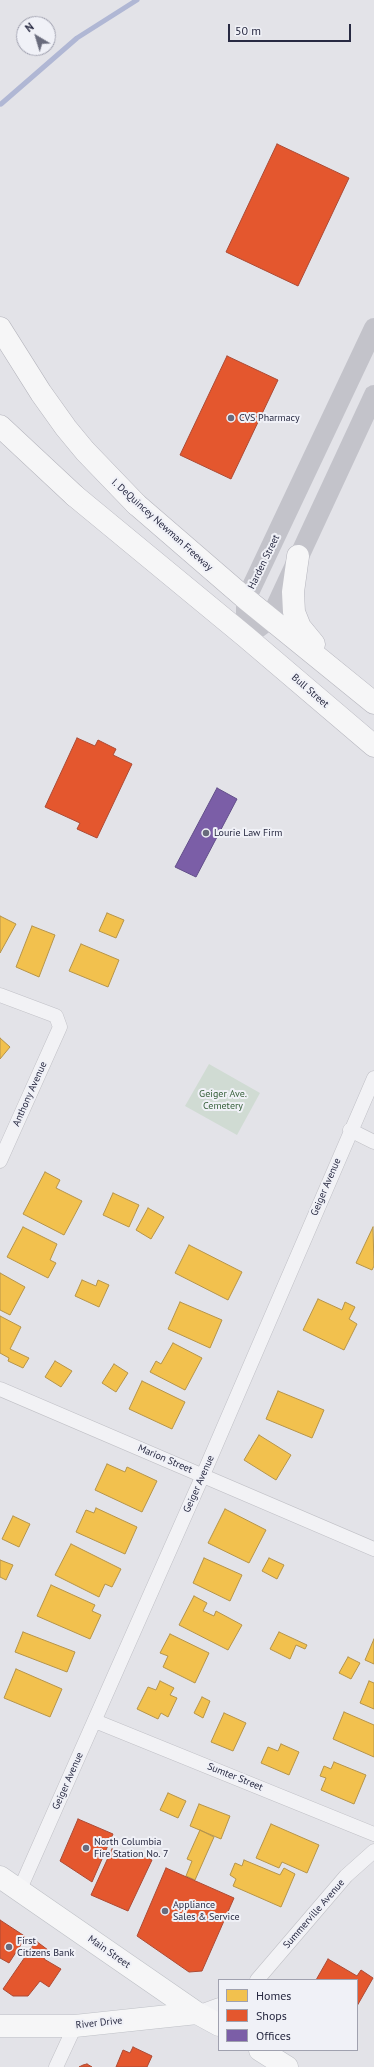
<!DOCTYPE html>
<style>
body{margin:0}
#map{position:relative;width:374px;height:2067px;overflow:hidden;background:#e3e3e8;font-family:"PT Sans",sans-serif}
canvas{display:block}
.legend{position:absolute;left:218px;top:1979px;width:140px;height:72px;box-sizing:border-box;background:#f0f1f7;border:1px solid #a0a1af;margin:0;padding:5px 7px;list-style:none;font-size:12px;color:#282a42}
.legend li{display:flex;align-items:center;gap:8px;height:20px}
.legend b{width:20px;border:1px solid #a0a1af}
.north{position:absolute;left:16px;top:16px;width:40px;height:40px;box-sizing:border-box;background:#f0f1f7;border:1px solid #a0a1af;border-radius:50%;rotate:322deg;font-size:11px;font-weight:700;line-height:16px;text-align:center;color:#282a42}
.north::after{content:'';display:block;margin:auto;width:14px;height:18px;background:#696b7c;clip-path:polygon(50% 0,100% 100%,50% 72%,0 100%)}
.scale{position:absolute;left:228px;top:24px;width:123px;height:18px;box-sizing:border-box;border:2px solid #282a42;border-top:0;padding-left:5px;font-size:12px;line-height:14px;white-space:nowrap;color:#282a42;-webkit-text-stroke:3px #f0f1f7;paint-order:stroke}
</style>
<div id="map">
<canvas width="374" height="2067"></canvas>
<ul class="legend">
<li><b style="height:11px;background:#f2c14e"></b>Homes</li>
<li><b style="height:11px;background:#e4572e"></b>Shops</li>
<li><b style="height:11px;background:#7b5ea7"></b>Offices</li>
</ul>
<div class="north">N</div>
<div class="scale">50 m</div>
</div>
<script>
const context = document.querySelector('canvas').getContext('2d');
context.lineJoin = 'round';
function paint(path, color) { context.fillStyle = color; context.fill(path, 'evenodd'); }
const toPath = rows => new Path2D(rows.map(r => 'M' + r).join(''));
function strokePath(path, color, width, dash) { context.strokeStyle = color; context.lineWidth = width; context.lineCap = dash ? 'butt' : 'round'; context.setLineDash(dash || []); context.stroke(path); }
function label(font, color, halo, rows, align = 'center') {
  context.font = font + ' "PT Sans",sans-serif'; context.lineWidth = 4; context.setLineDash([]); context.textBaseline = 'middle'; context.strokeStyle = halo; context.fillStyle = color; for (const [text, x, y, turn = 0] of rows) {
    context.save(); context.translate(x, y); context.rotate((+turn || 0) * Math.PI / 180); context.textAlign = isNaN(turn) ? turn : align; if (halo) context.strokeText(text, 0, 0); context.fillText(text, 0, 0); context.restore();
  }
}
paint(toPath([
 [209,1064,260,1093,237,1135,185,1106]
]), '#d0dbd3');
const homes = toPath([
 [107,913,124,920,116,938,99,931,107,913],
 [0,916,16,924,0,953,0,916],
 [32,926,55,935,39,977,16,967,32,926],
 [81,944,119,960,108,987,69,971,81,944],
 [0,1038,10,1047,0,1059,0,1038],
 [45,1172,60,1180,56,1188,82,1201,64,1235,23,1214,45,1172],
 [113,1193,139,1205,129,1227,103,1215,113,1193],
 [148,1208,164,1217,151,1239,136,1230,148,1208],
 [23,1227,57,1244,50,1260,56,1263,48,1278,7,1257,23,1227],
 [373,1227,374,1266,372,1270,356,1263,373,1227],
 [189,1245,242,1272,228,1300,175,1273,189,1245],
 [0,1273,25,1287,10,1315,0,1310,0,1273],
 [82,1280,96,1286,98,1280,109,1285,99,1307,75,1296,82,1280],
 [318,1299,342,1310,345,1302,355,1307,349,1319,357,1324,344,1350,303,1330,318,1299],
 [180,1302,222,1320,210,1348,168,1329,180,1302],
 [0,1316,21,1327,10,1349,29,1358,23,1368,8,1361,9,1358,0,1353,0,1316],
 [173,1343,202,1358,185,1390,150,1372,156,1361,161,1364,173,1343],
 [55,1361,72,1371,61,1387,45,1377,55,1361],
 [114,1364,128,1373,116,1392,102,1383,114,1364],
 [142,1381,185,1402,172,1429,129,1409,142,1381],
 [278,1391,324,1410,312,1438,266,1419,278,1391],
 [259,1435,291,1455,276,1480,244,1460,259,1435],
 [107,1464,125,1472,127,1467,157,1481,142,1512,95,1490,107,1464],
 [96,1508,137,1527,125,1554,76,1532,86,1510,94,1513,96,1508],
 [225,1509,266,1530,249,1563,208,1543,225,1509],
 [13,1516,30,1524,19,1547,2,1539,13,1516],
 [71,1544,121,1569,112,1587,105,1584,99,1597,55,1575,71,1544],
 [204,1558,242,1575,230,1601,193,1583,204,1558],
 [269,1558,284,1565,277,1579,262,1571,269,1558],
 [0,1560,13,1565,6,1580,0,1577,0,1560],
 [51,1585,95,1605,92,1611,101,1615,90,1639,37,1616,51,1585],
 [194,1596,207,1603,203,1611,214,1616,216,1611,242,1625,228,1650,179,1625,194,1596],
 [23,1632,75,1652,67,1672,15,1652,23,1632],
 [279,1632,307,1645,305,1649,296,1645,290,1659,270,1649,279,1632],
 [170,1634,209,1653,195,1683,163,1667,168,1656,160,1653,170,1634],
 [374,1639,374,1664,365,1660,374,1639],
 [348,1657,360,1663,351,1679,339,1673,348,1657],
 [16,1669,62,1689,50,1717,4,1698,16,1669],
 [160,1681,174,1688,170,1695,177,1698,168,1717,161,1713,158,1719,137,1709,148,1687,156,1690,160,1681],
 [369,1681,374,1683,374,1709,360,1703,369,1681],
 [202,1697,210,1701,203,1718,194,1713,202,1697],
 [344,1712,374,1725,374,1757,333,1739,344,1712],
 [224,1713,246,1723,233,1751,211,1742,224,1713],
 [281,1744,299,1752,289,1775,261,1763,268,1747,278,1751,281,1744],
 [334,1762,366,1775,354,1804,321,1790,326,1778,320,1776,324,1766,331,1769,334,1762],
 [168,1793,186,1801,178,1818,160,1810,168,1793],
 [199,1804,230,1816,221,1839,190,1826,199,1804],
 [271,1824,319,1845,307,1873,282,1862,279,1868,256,1858,271,1824],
 [200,1830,214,1837,195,1880,186,1876,192,1861,187,1859,200,1830],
 [244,1860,280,1875,284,1868,295,1874,281,1907,233,1886,236,1879,230,1875,235,1863,242,1866,244,1860]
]);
paint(homes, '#f2c14e');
strokePath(homes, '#b5944a', 1);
const shops = toPath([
 [277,144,349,178,298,286,226,252,277,144],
 [227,356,278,380,231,479,180,455,227,356],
 [77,738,95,746,98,740,116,749,113,755,132,764,97,838,77,829,80,823,45,807,77,738],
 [78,1819,113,1834,92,1882,60,1861,78,1819],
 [112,1849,128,1856,131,1851,152,1860,128,1911,91,1895,112,1849],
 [166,1868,234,1898,202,1971,189,1972,137,1936,166,1868],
 [0,1920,26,1937,9,1963,0,1958,0,1920],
 [36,1941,48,1950,44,1959,61,1969,49,1987,40,1981,28,1996,13,1996,3,1989,36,1941],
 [328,1959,357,1976,361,1970,373,1978,357,2006,357,1980,316,1980,328,1959],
 [133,2047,152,2056,147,2067,116,2067,123,2050,130,2053,133,2047],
 [87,2064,92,2067,79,2067,83,2065,87,2064]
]);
paint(shops, '#e4572e');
strokePath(shops, '#ac4a34', 1);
const offices = toPath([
 [217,788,237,799,196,877,175,867,217,788]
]);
paint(offices, '#7b5ea7');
strokePath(offices, '#624e89', 1);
strokePath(toPath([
 [1,104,77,38,137,0]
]), '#b0b7d4', 5);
const minor = toPath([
 [0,995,56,1016,60,1027,0,1161],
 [350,1130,374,1142],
 [0,1389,374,1549],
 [95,1721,374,1834],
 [20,1889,203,1475,374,1078],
 [257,1980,346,1876,374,1851],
 [197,2013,219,2005],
 [56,2067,75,2026]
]);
const primary = toPath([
 [0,1877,197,2013,219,2025],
 [0,2026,75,2026,197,2013],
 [260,2050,287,2067]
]);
const trunk = toPath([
 [75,496,246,637,374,746],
 [136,504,246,599,374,703],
 [298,556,293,592,294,612,300,627,314,644]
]);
const motorway = toPath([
 [0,328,41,393,66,428,85,451,136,504],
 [0,426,75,496]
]);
strokePath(minor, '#c0c0c6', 15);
strokePath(primary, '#bec0c6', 23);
strokePath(trunk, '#b5b5bd', 23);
strokePath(motorway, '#b5b5bd', 23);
strokePath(minor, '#f2f2f5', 14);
strokePath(toPath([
 [246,637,246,599,374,328],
 [246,637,270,619,374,395]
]), '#c3c3ca', 20);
strokePath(primary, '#f6f6f7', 22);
strokePath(trunk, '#f6f6f7', 22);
strokePath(motorway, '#f6f6f7', 22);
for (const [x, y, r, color] of [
 [231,418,4,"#696b7c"],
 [206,833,4,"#696b7c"],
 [86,1848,4,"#696b7c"],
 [165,1911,4,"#696b7c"],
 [9,1947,4,"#696b7c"]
]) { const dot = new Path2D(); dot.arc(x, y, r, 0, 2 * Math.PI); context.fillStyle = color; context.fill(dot); strokePath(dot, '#f0f1f7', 1.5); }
label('10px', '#282a42', '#f0f1f7', [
 ["CVS Pharmacy",239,418],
 ["Lourie Law Firm",214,833],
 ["North Columbia",94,1842],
 ["Fire Station No. 7",94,1854],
 ["Appliance",173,1905],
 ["Sales & Service",173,1917],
 ["First",17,1941],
 ["Citizens Bank",17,1953]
], 'left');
label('10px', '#282a42', '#f0f1f7', [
 ["I. DeQuincey Newman Freeway",162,525,42],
 ["Harden Street",264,562,-64],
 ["Bull Street",310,691,41],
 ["Anthony Avenue",30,1094,-66],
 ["Geiger Avenue",326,1187,-67],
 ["Marion Street",165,1459,23],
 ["Geiger Avenue",199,1484,-66],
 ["Sumter Street",235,1777,22],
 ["Geiger Avenue",68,1781,-66],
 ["Summerville Avenue",314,1914,-49],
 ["Main Street",109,1952,35],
 ["River Drive",99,2023,-6]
]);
label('10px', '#355f39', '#f0f1f7', [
 ["Geiger Ave.",223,1094],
 ["Cemetery",223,1106]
]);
</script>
